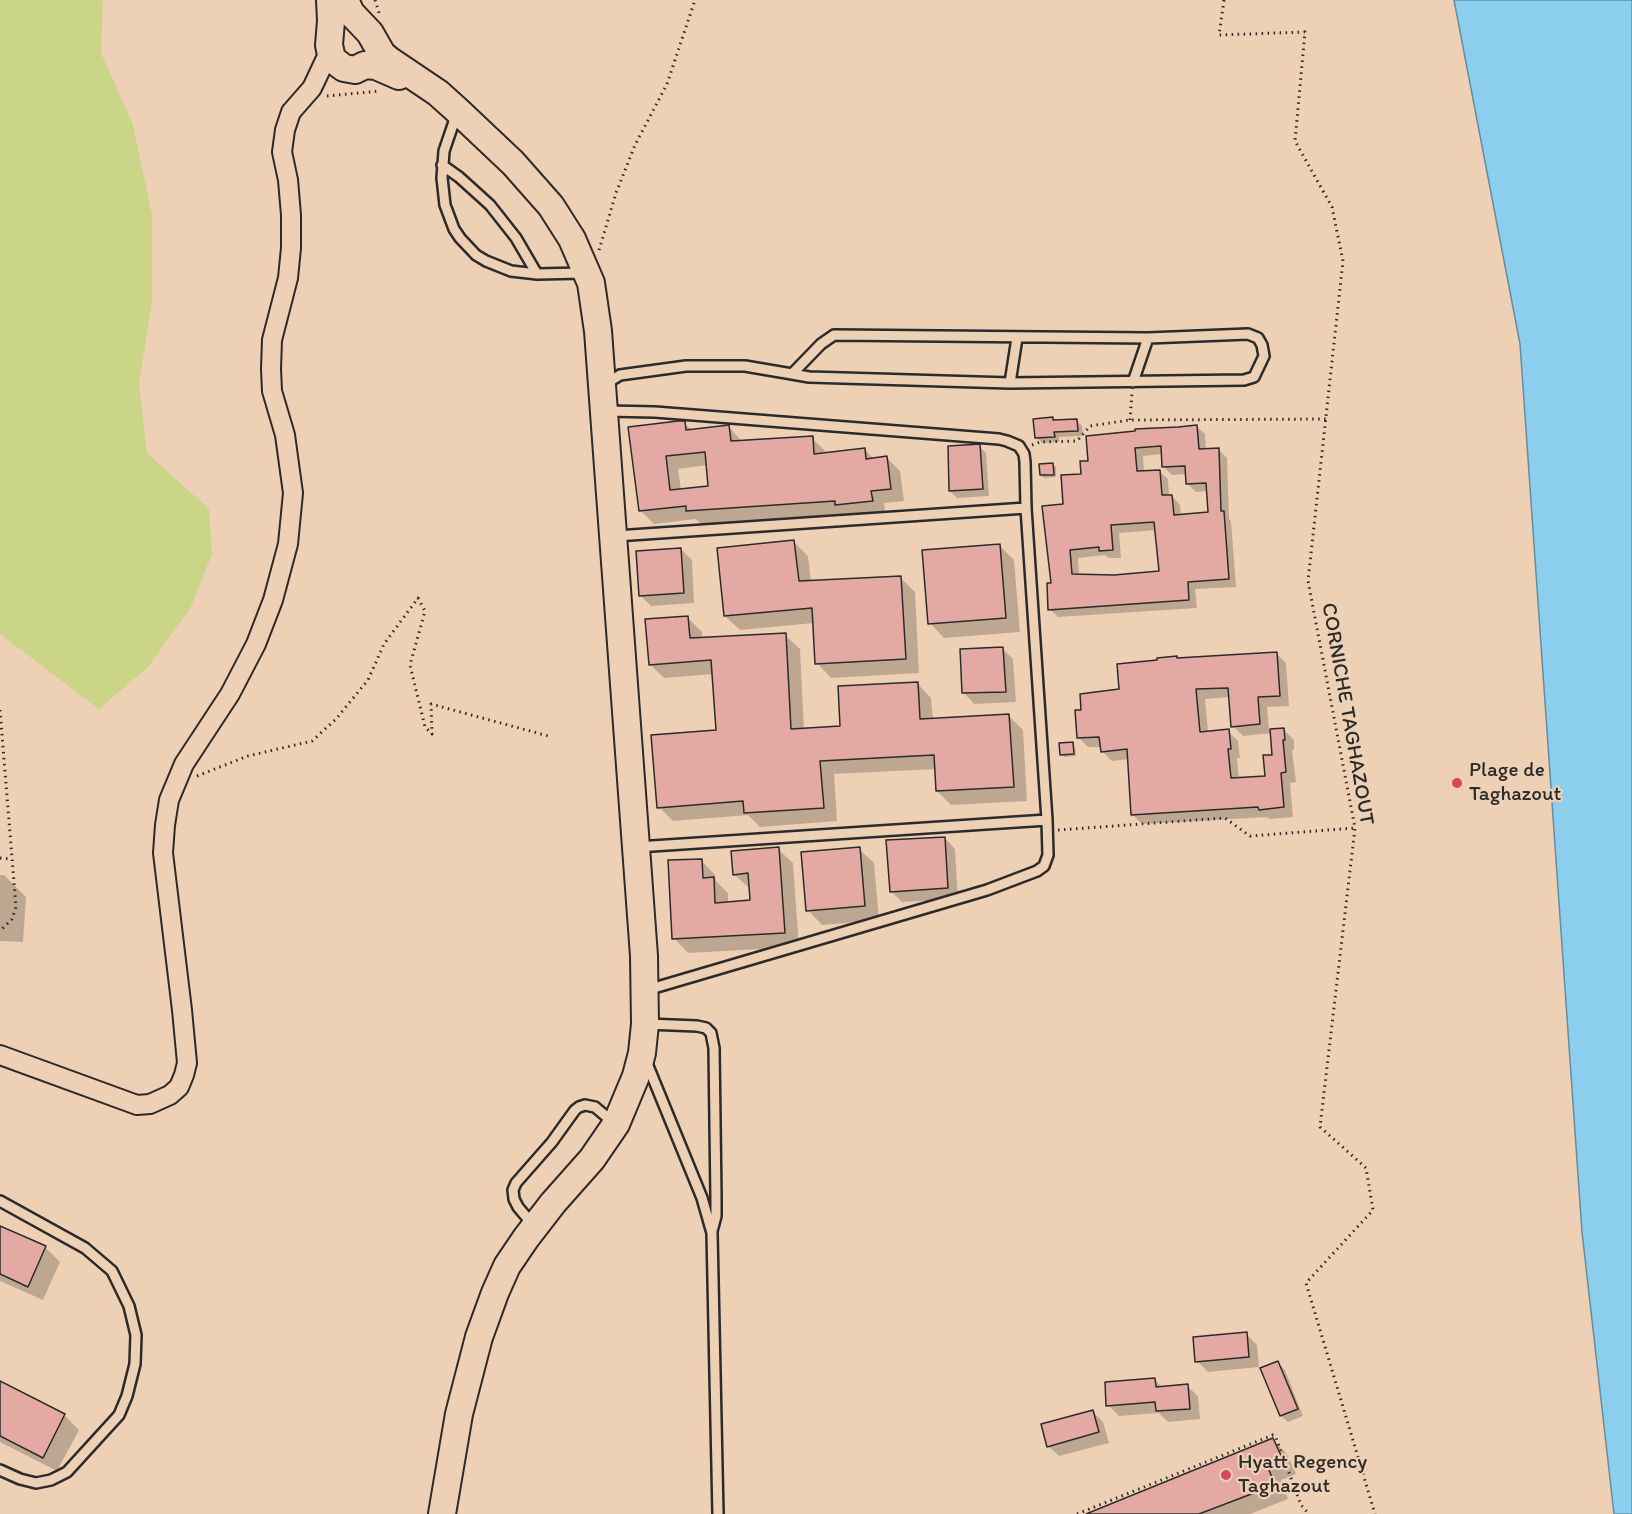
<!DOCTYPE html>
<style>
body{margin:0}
canvas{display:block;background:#eed1b5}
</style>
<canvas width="1632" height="1514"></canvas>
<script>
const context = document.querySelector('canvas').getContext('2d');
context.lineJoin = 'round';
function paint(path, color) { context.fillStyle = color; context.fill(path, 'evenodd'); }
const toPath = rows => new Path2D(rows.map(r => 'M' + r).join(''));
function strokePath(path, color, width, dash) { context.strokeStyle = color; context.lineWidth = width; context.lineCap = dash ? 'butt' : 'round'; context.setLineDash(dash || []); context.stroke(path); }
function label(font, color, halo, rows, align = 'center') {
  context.font = font + ' Itim,sans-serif'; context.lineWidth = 4.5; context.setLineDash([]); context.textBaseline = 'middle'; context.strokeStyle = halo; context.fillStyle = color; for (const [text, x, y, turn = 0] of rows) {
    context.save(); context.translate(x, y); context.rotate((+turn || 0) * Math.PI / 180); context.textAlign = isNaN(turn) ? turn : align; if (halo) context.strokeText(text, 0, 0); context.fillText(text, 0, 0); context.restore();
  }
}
paint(toPath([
 [0,0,103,0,101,53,132,122,152,214,152,303,139,383,147,453,209,509,212,554,190,609,148,667,99,709,0,634]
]), '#cad588');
const water = toPath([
 [1454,0,1632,0,1632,1514,1614,1514,1582,1232,1520,344,1454,0]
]);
paint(water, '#8cceed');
strokePath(water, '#658d9f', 1.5);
paint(toPath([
 [1076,420,1082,426,1083,436,1059,437,1059,442,1042,443,1036,437],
 [684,423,692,430,729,427,742,442,812,438,825,451,825,454,864,449,874,459,887,458,900,471,904,501,884,503,885,513,850,517,846,514,701,524,696,519,654,524,641,511,630,428],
 [708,465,710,488,681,490,678,469],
 [1196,426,1205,434,1206,450,1218,449,1227,458,1229,519,1231,521,1236,587,1195,589,1197,608,1058,617,1050,609,1064,505,1090,462],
 [1163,454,1164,467,1172,475,1187,474,1187,483,1196,492,1208,491,1209,514,1181,516,1180,505,1172,496,1169,496,1168,479,1159,471,1144,472,1143,456],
 [1157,530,1160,572,1114,576,1079,576,1078,558,1105,555,1109,558,1121,558,1119,533],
 [979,446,986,453,989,496,957,498,950,491],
 [1053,464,1056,467,1056,477,1044,478,1041,475],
 [794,542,808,556,811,582,900,577,915,592,919,673,831,678,817,663,814,623,740,630,725,616],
 [999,545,1014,560,1020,632,944,638,930,623],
 [681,549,692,560,694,603,651,606,640,595],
 [687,617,702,632,702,639,785,635,800,649,804,730,842,727,917,683,931,698,933,720,1009,716,1023,730,1027,801,951,805,937,791,936,769,834,774,837,821,760,827,748,815,673,821,659,807,717,731,714,674,664,678,650,664],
 [1003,649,1013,659,1016,702,974,704,964,693],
 [1276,653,1286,663,1289,706,1267,707,1269,730,1284,730,1294,740,1294,750,1292,750,1296,782,1290,783,1293,817,1270,819,1267,817,1142,824,1132,814,1129,759,1112,761,1102,751,1102,747,1088,747,1078,737,1082,711,1178,660],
 [1230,697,1233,726,1243,736,1272,733,1273,756,1267,777,1239,779,1237,758,1240,758,1238,741,1228,731,1208,732,1205,699],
 [1072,744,1075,747,1076,756,1064,757,1061,754],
 [945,838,955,849,958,899,902,902,891,891],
 [778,849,793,863,799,947,688,953,674,938,701,860,715,875,716,881,728,893,728,903,752,901,751,888,749,888,734,874],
 [859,849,874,863,879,920,822,925,808,910],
 [0,875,4,875,26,897,23,942,0,941],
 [0,1227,45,1247,60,1262,43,1300,0,1281],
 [1246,1334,1257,1345,1259,1367,1208,1372,1197,1361],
 [1278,1363,1285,1370,1303,1416,1288,1422,1281,1416],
 [1155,1380,1163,1388,1187,1386,1198,1396,1200,1419,1168,1422,1159,1413,1119,1416,1108,1405],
 [0,1382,64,1415,79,1430,57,1471,0,1442],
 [1093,1412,1103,1422,1109,1443,1059,1456,1048,1446],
 [1273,1440,1287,1454,1296,1474,1281,1480,1288,1499,1250,1514,1088,1514]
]), '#0003');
const building = toPath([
 [1053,417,1053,420,1077,419,1078,431,1054,432,1055,437,1035,438,1033,419,1053,417],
 [678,421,685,421,686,430,729,425,731,441,813,436,814,454,865,448,866,459,887,456,891,489,871,491,873,501,835,505,835,501,686,511,686,506,639,511,628,427,678,421],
 [705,452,708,486,670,490,666,456,705,452],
 [1197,425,1199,449,1219,448,1221,511,1224,511,1229,579,1188,582,1189,600,1048,610,1047,583,1051,583,1042,506,1063,504,1061,475,1081,474,1080,461,1088,461,1086,436,1135,431,1135,429,1178,427,1197,425],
 [1161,446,1162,467,1185,466,1186,484,1206,483,1208,512,1174,515,1172,495,1162,495,1160,470,1137,471,1135,448,1161,446],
 [1154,522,1159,571,1114,575,1072,574,1070,550,1099,547,1099,551,1113,550,1111,525,1154,522],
 [980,444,983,489,949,491,948,446,980,444],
 [1053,463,1054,475,1040,475,1039,464,1053,463],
 [794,540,799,581,901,576,906,659,815,664,812,608,724,616,717,548,794,540],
 [1000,544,1006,618,928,624,922,550,1000,544],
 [681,548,684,593,639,596,636,551,681,548],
 [688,616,690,638,786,633,791,729,840,726,838,686,918,682,920,719,1009,714,1014,787,936,791,934,755,820,761,824,808,744,813,743,801,657,808,651,735,716,730,711,660,649,665,645,619,688,616],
 [1003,647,1006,692,962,693,960,649,1003,647],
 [1277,652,1280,696,1258,697,1260,724,1231,727,1228,688,1196,689,1200,732,1229,729,1231,749,1228,749,1231,778,1265,776,1263,755,1272,755,1270,729,1284,728,1285,740,1283,740,1286,772,1281,773,1284,807,1259,810,1258,807,1131,815,1127,749,1101,752,1099,737,1077,738,1075,710,1081,710,1080,694,1119,689,1117,664,1157,660,1157,658,1177,656,1177,658,1277,652],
 [1073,742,1074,754,1060,755,1059,743,1073,742],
 [945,837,948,888,890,892,886,840,945,837],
 [779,847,785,933,672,939,668,860,702,859,703,878,714,877,715,903,750,900,748,873,733,875,731,851,779,847],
 [860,847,865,906,806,911,801,852,860,847],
 [0,1226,46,1246,28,1287,0,1274,0,1226],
 [1247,1332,1249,1357,1195,1362,1193,1337,1247,1332],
 [1278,1361,1298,1409,1280,1416,1260,1368,1278,1361],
 [1155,1378,1156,1387,1188,1384,1190,1409,1156,1411,1155,1402,1106,1406,1105,1382,1155,1378],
 [0,1381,65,1414,43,1458,0,1436,0,1381],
 [1093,1410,1099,1432,1047,1447,1041,1424,1093,1410],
 [1273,1438,1283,1460,1267,1465,1275,1485,1199,1514,1086,1514,1273,1438]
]);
paint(building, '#e4a9a3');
strokePath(building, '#2b2b2b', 1.5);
const lane = toPath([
 [457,113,444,151,442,178,445,205,454,229,460,238,476,255,486,261,511,271,537,274,583,273],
 [442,165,459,177,490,205,516,238,537,274],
 [1133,382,1148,338],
 [1010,383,1017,338],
 [604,385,620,375,686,366,745,366,792,374,809,377,1010,383,1244,380,1254,377,1264,356,1262,345,1258,338,1248,334,1148,338,834,335,821,344,792,374],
 [606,411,655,412,999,439,1007,441,1019,446,1024,454,1025,462,1026,508,1047,820,1048,855,1044,866,1037,871,987,890,647,990],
 [616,536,1026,508],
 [637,847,1047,820],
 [647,1024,697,1026,706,1028,711,1033,714,1048,716,1198,716,1216,712,1231],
 [646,1061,702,1198,712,1233,718,1514],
 [0,1201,85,1248,112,1271,129,1306,136,1335,135,1364,127,1396,119,1415,67,1472,51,1480,36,1483,20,1479,0,1470],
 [534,1226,518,1207,514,1199,513,1190,516,1183,552,1142,575,1110,579,1107,585,1105,595,1107,614,1123]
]);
const street = toPath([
 [0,1055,137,1105,150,1104,170,1095,179,1087,184,1075,187,1063,182,1010,163,853,165,825,169,800,184,764,230,694,256,644,273,600,288,544,293,493,285,435,272,391,271,369,272,340,288,278,291,248,291,215,288,180,282,152,285,130,291,112,312,88,329,52]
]);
const secondary = toPath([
 [330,0,331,21,329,45,332,59,344,68,355,70,365,65,376,66,399,76],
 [345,0,351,13,370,33,382,54,389,60,438,93,458,111,513,163,551,206,572,239,591,283,598,331,644,956,645,1024,642,1053,636,1076,616,1124,592,1159,553,1203,526,1238,507,1266,495,1293,479,1337,459,1414,442,1514]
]);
strokePath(lane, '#2b2b2b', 14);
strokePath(street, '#2b2b2b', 22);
strokePath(secondary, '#2b2b2b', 30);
strokePath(toPath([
 [375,0,379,13],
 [1224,0,1219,35,1305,32,1295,141,1332,207,1343,261,1308,581,1355,828,1320,1127,1366,1168,1373,1210,1306,1283,1375,1514],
 [327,96,380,91],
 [599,250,616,193,635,145,667,84,695,0],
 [1130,420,1132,393],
 [1032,445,1040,442,1077,441,1090,426,1130,420,1326,419],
 [0,710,16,907,12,919,0,931],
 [197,776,248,756,312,741,336,719,368,680,384,644,418,598,425,611,410,665,425,727,432,734,431,704,552,737],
 [1058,830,1225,818,1250,836,1355,828],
 [0,858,11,859],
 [1077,1514,1273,1435,1276,1438,1301,1505,1309,1514]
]), '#2b2b2b', 3, [1.5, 4.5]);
strokePath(lane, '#eed1b5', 9);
strokePath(street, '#eed1b5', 18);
strokePath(secondary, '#eed1b5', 26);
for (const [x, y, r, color] of [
 [1457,783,6,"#d1495b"],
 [1226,1475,6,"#d1495b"]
]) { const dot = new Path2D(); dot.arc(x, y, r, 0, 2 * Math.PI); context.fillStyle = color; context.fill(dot); strokePath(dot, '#eed1b5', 2); }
label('21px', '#2b2b2b', '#eed1b5', [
 ["CORNICHE TAGHAZOUT",1347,714,80]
]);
label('21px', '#2b2b2b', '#eed1b5', [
 ["Plage de",1469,771],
 ["Taghazout",1469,795],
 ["Hyatt Regency",1238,1463],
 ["Taghazout",1238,1487]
], 'left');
</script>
